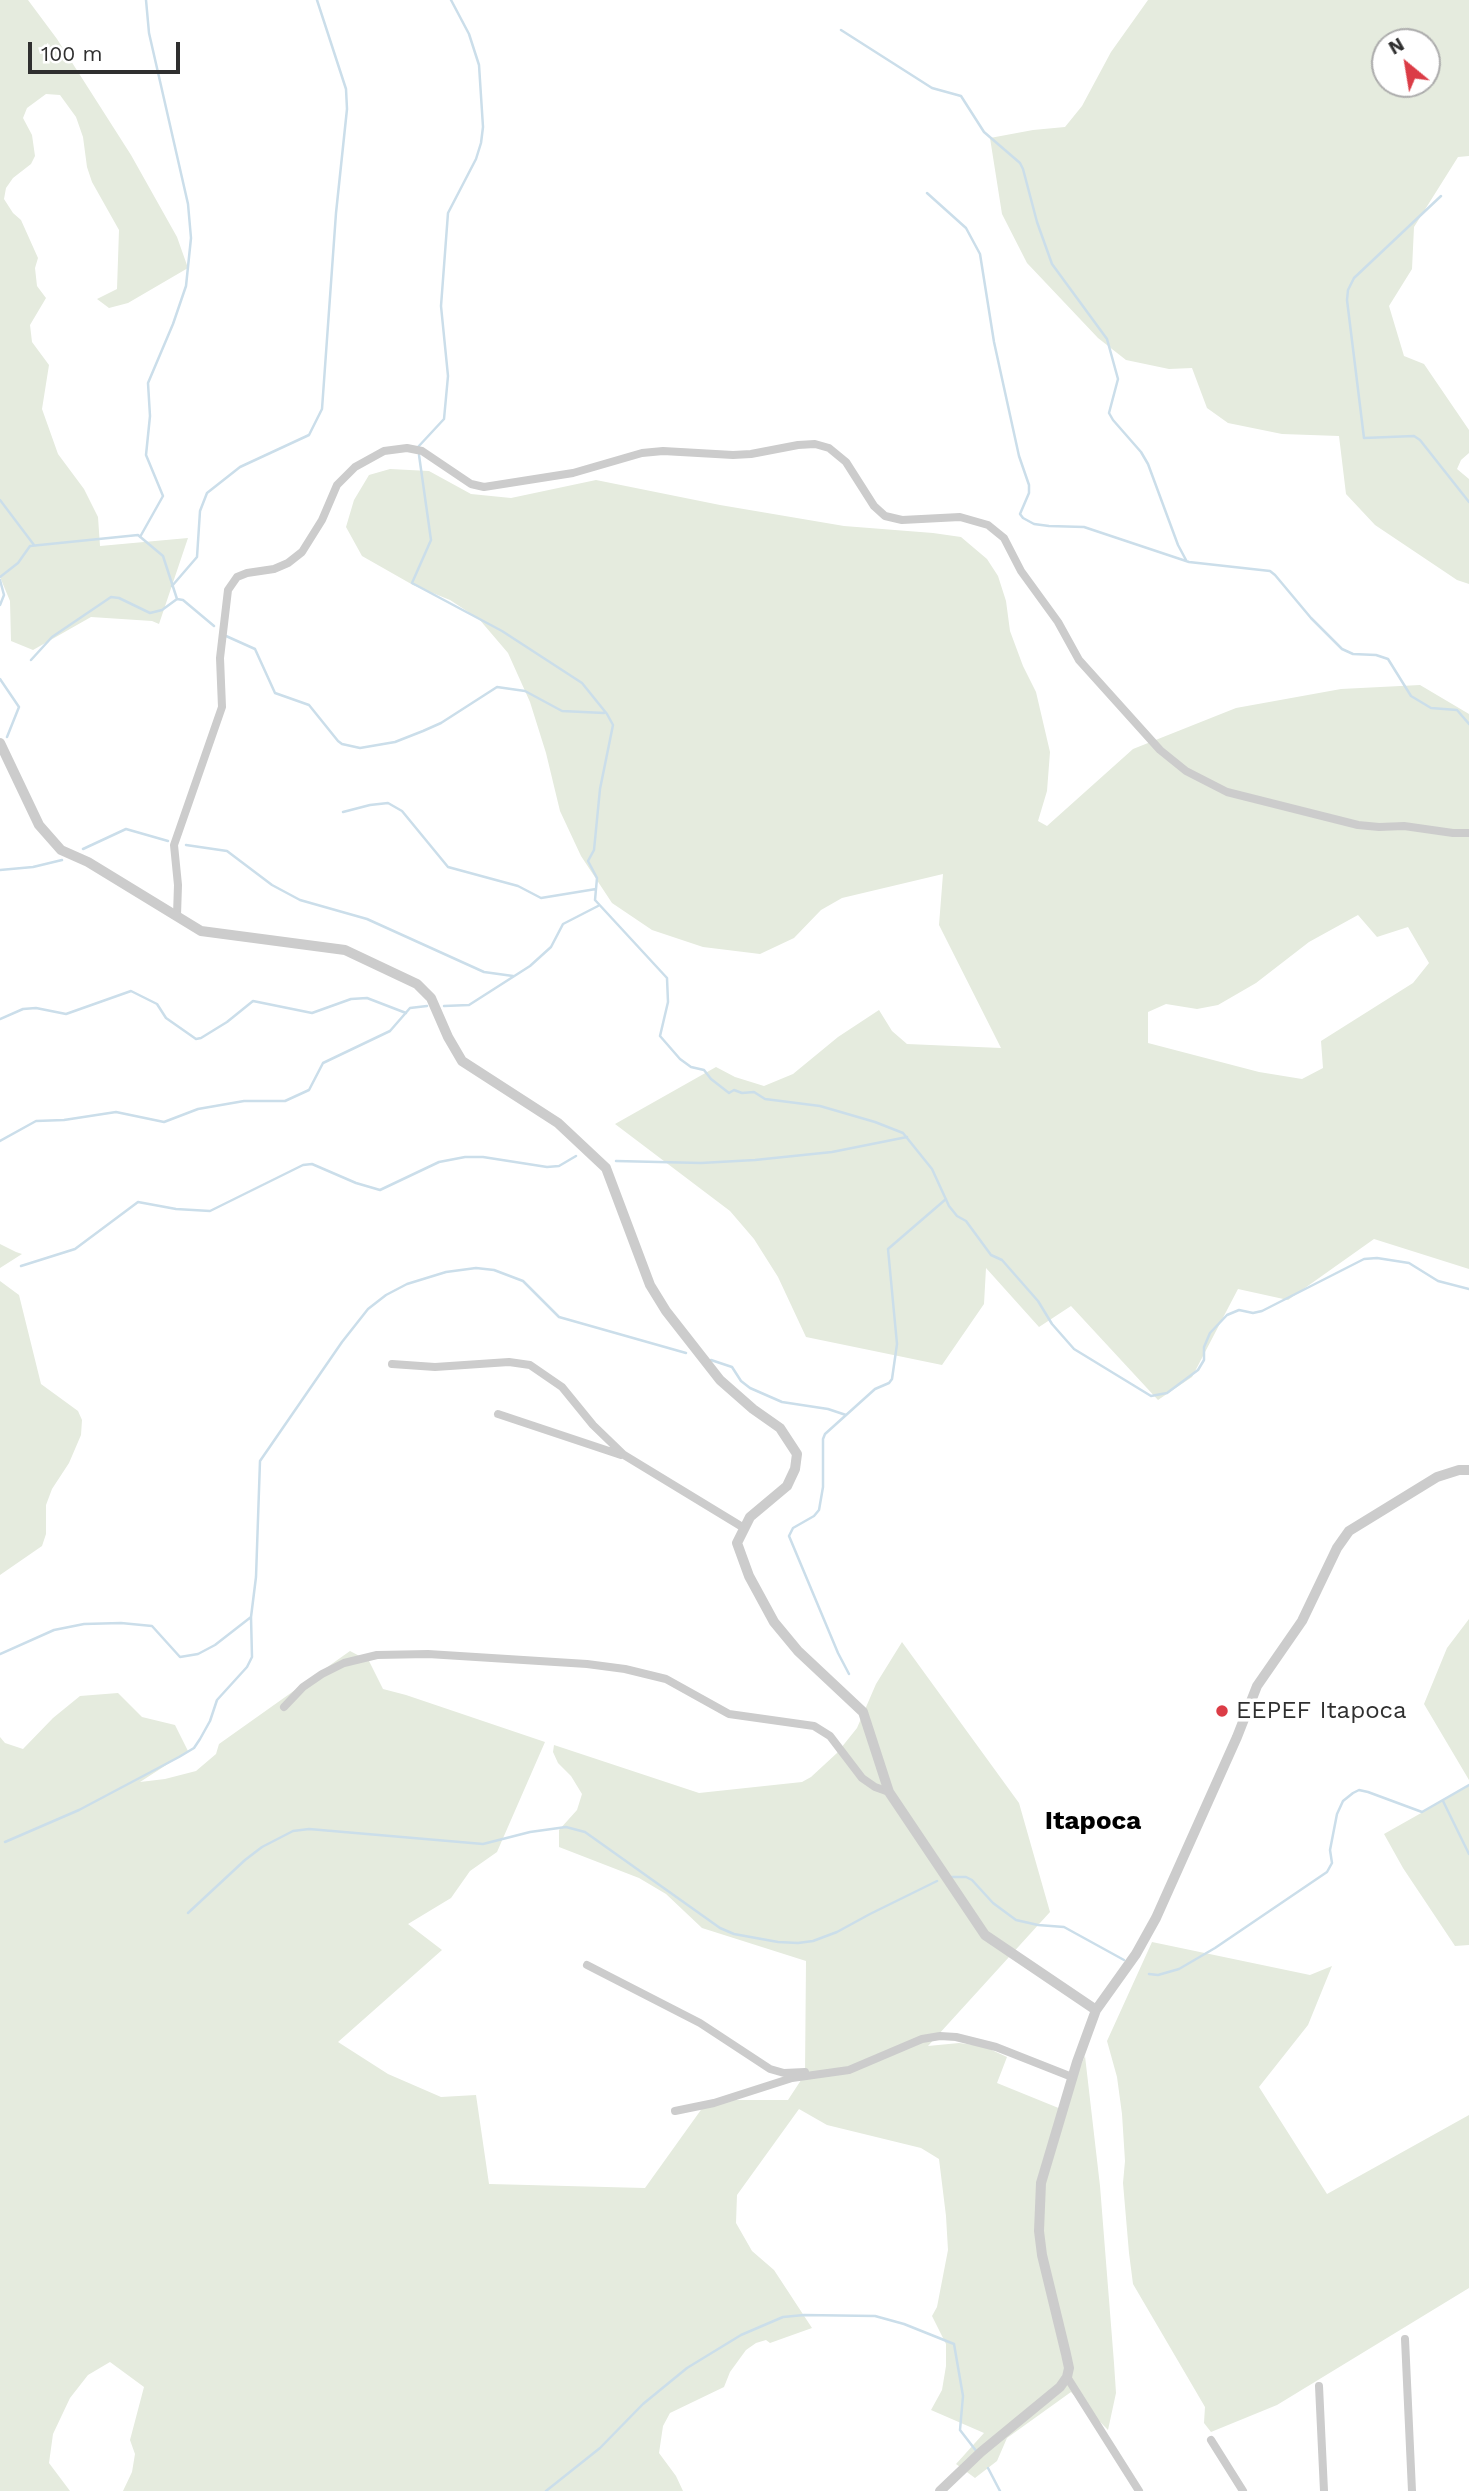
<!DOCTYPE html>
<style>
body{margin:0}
#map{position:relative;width:1469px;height:2491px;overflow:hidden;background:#fff;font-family:"Work Sans",sans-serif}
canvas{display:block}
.north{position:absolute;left:1371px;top:28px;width:70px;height:70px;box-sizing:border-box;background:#fff;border:2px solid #acacac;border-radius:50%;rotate:330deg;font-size:19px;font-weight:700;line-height:28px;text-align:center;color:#2f2f2f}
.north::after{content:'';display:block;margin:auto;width:24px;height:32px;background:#db3c46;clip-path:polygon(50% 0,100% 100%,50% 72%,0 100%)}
.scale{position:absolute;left:28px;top:42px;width:152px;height:32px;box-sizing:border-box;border:4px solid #2f2f2f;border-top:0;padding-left:9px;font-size:21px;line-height:24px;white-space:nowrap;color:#2f2f2f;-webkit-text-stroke:5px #fff;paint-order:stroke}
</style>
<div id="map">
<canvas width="1469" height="2491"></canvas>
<div class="north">N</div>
<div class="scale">100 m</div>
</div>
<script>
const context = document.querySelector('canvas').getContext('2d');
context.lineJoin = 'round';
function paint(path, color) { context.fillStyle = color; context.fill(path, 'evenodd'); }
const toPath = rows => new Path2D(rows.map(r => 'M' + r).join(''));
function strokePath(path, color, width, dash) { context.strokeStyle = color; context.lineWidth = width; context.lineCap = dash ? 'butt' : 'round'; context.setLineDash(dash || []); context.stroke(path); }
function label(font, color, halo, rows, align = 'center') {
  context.font = font + ' "Work Sans",sans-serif'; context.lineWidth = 7; context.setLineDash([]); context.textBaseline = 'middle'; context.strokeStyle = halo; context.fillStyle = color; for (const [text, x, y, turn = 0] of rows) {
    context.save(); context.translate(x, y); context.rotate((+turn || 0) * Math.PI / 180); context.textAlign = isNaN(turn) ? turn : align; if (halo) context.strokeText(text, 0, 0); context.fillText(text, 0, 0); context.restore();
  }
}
paint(toPath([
 [0,0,28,0,57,39,131,155,177,237,188,268,128,303,109,308,97,299,117,289,119,230,92,182,87,167,83,137,76,117,60,95,46,94,27,108,23,118,32,135,35,156,31,164,13,178,6,188,4,199,13,213,21,220,38,258,35,268,37,286,46,298,30,325,32,342,49,365,42,409,58,454,84,489,98,517,100,546,188,538,159,624,152,621,91,617,33,650,11,641,10,601,0,577],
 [1148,0,1469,0,1469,156,1458,157,1414,227,1412,269,1389,306,1404,356,1424,364,1469,430,1469,453,1461,460,1457,469,1469,479,1469,584,1457,580,1375,525,1346,494,1339,436,1282,434,1228,423,1207,408,1192,368,1169,369,1126,360,1098,338,1027,263,1002,214,990,138,1033,130,1065,127,1082,106,1111,52],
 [1385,42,1427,42,1427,84,1385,84],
 [390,469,429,471,471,494,511,498,596,480,720,505,844,526,933,533,961,537,987,559,998,576,1006,601,1010,631,1023,666,1036,692,1050,752,1047,791,1038,821,1047,826,1133,749,1236,708,1341,689,1420,685,1469,714,1469,1269,1374,1239,1288,1300,1238,1289,1192,1377,1158,1400,1071,1306,1039,1327,986,1268,984,1304,942,1365,806,1337,778,1277,754,1239,730,1211,615,1124,716,1067,735,1077,764,1086,793,1074,838,1037,879,1010,892,1031,907,1044,1001,1048,939,925,943,874,842,898,821,910,794,938,760,954,703,947,652,930,612,903,581,856,560,811,546,753,530,702,508,653,479,619,450,600,413,585,362,556,346,527,354,500,369,475],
 [1358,915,1377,937,1408,927,1429,963,1413,983,1321,1041,1323,1068,1302,1079,1259,1072,1148,1043,1148,1012,1166,1004,1197,1009,1218,1005,1256,983,1309,942],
 [0,1244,16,1252,22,1254,0,1268],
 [0,1281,19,1295,41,1384,78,1411,82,1420,81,1435,69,1463,52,1489,46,1505,46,1534,42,1546,0,1575],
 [1469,1619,1469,1780,1424,1704,1447,1648],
 [902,1642,1019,1803,1050,1912,928,2046,959,2043,983,2046,1007,2057,997,2083,1061,2109,1085,2056,1100,2186,1114,2363,1116,2393,1108,2430,1071,2392,1007,2438,997,2461,975,2478,956,2464,984,2433,931,2410,942,2390,946,2366,946,2344,932,2316,937,2307,948,2250,946,2216,939,2159,921,2148,827,2125,799,2109,737,2195,736,2223,752,2251,774,2270,812,2328,770,2343,766,2340,756,2343,746,2350,730,2372,724,2387,670,2413,663,2426,659,2453,676,2476,683,2491,123,2491,132,2472,135,2454,130,2440,144,2387,110,2362,88,2375,70,2398,53,2434,49,2463,70,2491,0,2491,0,1737,5,1743,23,1749,53,1718,80,1696,118,1693,142,1717,175,1725,188,1751,140,1782,165,1779,196,1771,216,1754,219,1744,350,1651,369,1661,383,1689,406,1695,545,1742,497,1852,470,1871,451,1898,408,1924,442,1950,338,2042,388,2074,441,2097,476,2095,489,2184,645,2188,703,2107,729,2100,788,2100,805,2074,806,1961,702,1928,666,1894,639,1878,559,1847,559,1830,577,1810,582,1794,571,1776,558,1763,553,1752,554,1745,699,1793,802,1782,811,1777,837,1753,857,1728,876,1684],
 [1469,1786,1469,1945,1455,1946,1403,1868,1384,1834],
 [1152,1942,1310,1975,1332,1966,1308,2025,1259,2087,1327,2194,1469,2115,1469,2288,1277,2405,1211,2432,1204,2423,1205,2407,1133,2284,1129,2253,1123,2183,1125,2161,1122,2114,1117,2077,1107,2041]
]), '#e5ebde');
strokePath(toPath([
 [841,30,932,88,961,96,984,132,1020,163,1023,169,1037,222,1052,264,1107,339,1118,379,1109,413,1113,420,1141,452,1148,464,1178,545,1186,560],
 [927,193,966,228,980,254,994,342,1019,456,1029,485,1029,493,1020,514,1023,518,1034,524,1049,526,1084,527,1189,562,1270,571,1275,575,1311,618,1342,649,1353,654,1376,655,1388,659,1411,696,1431,708,1457,710,1469,724],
 [1441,196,1354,278,1348,290,1347,300,1364,438,1414,436,1420,440,1469,502],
 [418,447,444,419,448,376,441,306,448,213,476,159,481,143,483,127,479,65,469,34,451,0],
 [419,455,431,540,412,583,502,631,582,683,607,714,613,725,600,789,594,850,588,861,597,878,595,900,667,978,668,1002,660,1036,680,1059,691,1067,704,1070,711,1079,729,1093,734,1090,742,1093,754,1092,765,1099,820,1106,875,1122,903,1133,932,1169,949,1206,957,1216,966,1221,991,1255,1002,1260,1038,1301,1052,1324,1074,1349,1151,1396,1167,1393,1198,1370,1204,1360,1204,1347,1210,1333,1227,1315,1239,1310,1253,1313,1262,1311,1364,1259,1377,1258,1409,1263,1438,1281,1469,1289],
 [0,500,34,545],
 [140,537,163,496,146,455,150,416,148,383,173,324,186,286,191,238,188,204,149,33,146,0],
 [0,577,18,563,30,546,138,535,163,556,177,599,183,600,214,626],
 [0,580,4,595,0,605],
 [172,586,197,557,200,511,207,493,240,467,309,435,322,409,336,213,347,109,346,89,317,0],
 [226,636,255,649,275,693,309,705,338,741,342,744,360,748,395,742,423,731,441,723,497,687,525,691,562,711,604,713],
 [31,660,52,637,111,597,119,598,150,613,162,610,177,599],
 [0,679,19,707,7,737],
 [343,812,370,805,388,803,402,811,448,867,518,886,541,898,596,889],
 [186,845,227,851,272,885,300,900,367,919,484,972,513,976],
 [83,849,126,829,168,841],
 [0,870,33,867,62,860],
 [444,1006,469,1005,530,966,551,947,563,924,598,906],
 [0,1019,23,1009,36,1008,66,1014,131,991,157,1004,166,1018,196,1039,201,1038,227,1022,253,1001,312,1013,351,999,367,998,406,1013],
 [0,1141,36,1121,64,1120,116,1112,164,1122,198,1109,244,1101,285,1101,309,1090,323,1063,390,1031,410,1008,427,1006],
 [616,1161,701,1163,755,1160,832,1152,907,1137],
 [21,1266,75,1249,138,1202,176,1209,210,1211,303,1165,312,1164,356,1183,380,1190,439,1162,465,1157,483,1157,547,1167,559,1166,576,1156],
 [711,1360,732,1367,741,1381,750,1388,782,1402,828,1409,846,1415],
 [0,1654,54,1630,84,1624,121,1623,152,1626,180,1657,198,1654,215,1645,251,1617],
 [849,1674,838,1653,789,1536,793,1528,814,1516,819,1510,823,1487,823,1439,825,1434,875,1389,889,1383,892,1379,897,1344,888,1249,946,1199],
 [1443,1801,1469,1854],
 [5,1842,79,1810,179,1757,194,1748,200,1739,210,1721,217,1700,247,1667,252,1657,251,1617,256,1577,260,1461,342,1342,368,1309,386,1295,407,1284,446,1272,476,1268,494,1270,523,1281,559,1317,686,1353],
 [951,1877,966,1877,972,1880,993,1903,1016,1920,1038,1925,1064,1927,1124,1960],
 [188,1913,245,1860,262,1847,293,1831,309,1829,483,1844,530,1832,566,1827,585,1832,720,1928,734,1934,778,1942,798,1943,813,1941,837,1932,870,1914,937,1881],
 [1149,1974,1158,1975,1179,1969,1215,1948,1327,1872,1332,1863,1330,1850,1337,1814,1343,1801,1353,1793,1359,1790,1368,1792,1422,1812,1469,1785],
 [988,2468,1000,2491],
 [546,2491,600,2448,643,2404,687,2368,741,2335,783,2317,804,2315,875,2316,904,2324,954,2344,963,2396,960,2430,977,2452]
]), '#cbdeea', 2.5);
strokePath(toPath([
 [177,915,178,885,174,845,222,707,220,658,228,590,237,577,247,573,274,569,288,563,302,552,322,520,337,485,355,467,384,451,407,448,422,451,471,484,484,487,573,473,642,453,663,451,733,455,751,454,798,445,815,444,829,448,846,462,874,506,885,516,902,520,960,517,988,525,1004,538,1021,571,1058,622,1079,660,1160,750,1186,771,1227,792,1358,825,1379,827,1404,826,1453,833,1469,833],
 [392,1364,435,1367,509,1362,530,1365,562,1387,593,1425,624,1455,744,1528],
 [498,1414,621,1455],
 [284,1707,303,1687,322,1674,344,1663,377,1655,428,1654,587,1664,625,1669,666,1679,729,1714,814,1726,830,1736,862,1778,875,1787,889,1792],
 [587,1965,700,2023,770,2069,784,2073,805,2072],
 [675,2111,714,2103,792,2078,849,2070,922,2039,940,2036,956,2037,996,2047,1072,2077],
 [1405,2339,1412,2491],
 [1067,2377,1139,2491],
 [1319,2386,1324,2491],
 [1211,2440,1243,2491]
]), '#ccc', 8);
strokePath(toPath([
 [0,743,39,825,61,850,88,862,201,931,345,950,417,984,431,998,448,1037,462,1061,558,1123,606,1168,650,1285,666,1311,720,1380,753,1409,780,1428,797,1454,795,1469,787,1486,750,1517,737,1543,749,1576,774,1622,798,1651,863,1712,889,1792,985,1935,1096,2010],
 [940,2491,981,2452,1060,2387,1067,2377,1069,2368,1066,2354,1042,2255,1039,2231,1041,2183,1077,2062,1096,2010,1136,1954,1156,1918,1237,1737,1257,1686,1302,1621,1337,1548,1349,1531,1437,1477,1459,1470,1469,1470]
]), '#ccc', 10);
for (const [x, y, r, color] of [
 [1222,1711,7,"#db3c46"]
]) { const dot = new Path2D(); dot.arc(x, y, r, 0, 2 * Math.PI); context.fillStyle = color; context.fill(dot); strokePath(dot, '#fff', 2.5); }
label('24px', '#2f2f2f', '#fff', [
 ["EEPEF Itapoca",1236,1711]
], 'left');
label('bold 26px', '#000', '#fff', [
 ["Itapoca",1093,1821]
]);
</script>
